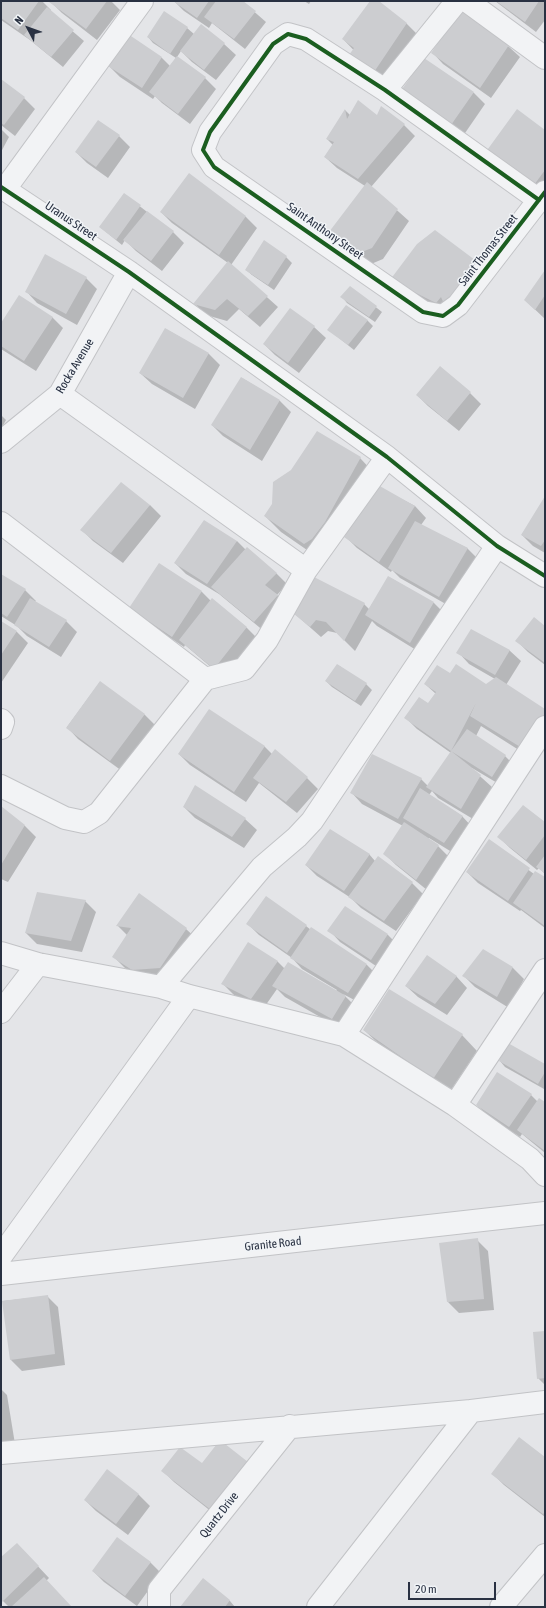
<!DOCTYPE html>
<style>
body{margin:0}
#map{position:relative;width:546px;height:1608px;overflow:hidden;background:#e4e5e8;font-family:"Asap Condensed",sans-serif}
canvas{display:block}
.frame{position:absolute;inset:0;border:2px solid #293142;pointer-events:none}
.north{position:absolute;left:8px;top:8px;width:40px;height:40px;-webkit-text-stroke:3px #f1f4f7;paint-order:stroke;rotate:311deg;font-size:11px;font-weight:700;line-height:16px;text-align:center;color:#293142}
.north::after{content:'';display:block;margin:auto;width:14px;height:18px;background:#293142;clip-path:polygon(50% 0,100% 100%,50% 72%,0 100%)}
.scale{position:absolute;left:408px;top:1582px;width:88px;height:18px;box-sizing:border-box;border:2px solid #293142;border-top:0;padding-left:5px;font-size:12px;line-height:14px;white-space:nowrap;color:#293142;-webkit-text-stroke:3px #f1f4f7;paint-order:stroke}
</style>
<div id="map">
<canvas width="546" height="1608"></canvas>
<div class="frame"></div>
<div class="north">N</div>
<div class="scale">20 m</div>
</div>
<script>
const context = document.querySelector('canvas').getContext('2d');
context.lineJoin = 'round';
function paint(path, color) { context.fillStyle = color; context.fill(path, 'evenodd'); }
const toPath = rows => new Path2D(rows.map(r => 'M' + r).join(''));
function strokePath(path, color, width, dash) { context.strokeStyle = color; context.lineWidth = width; context.lineCap = dash ? 'butt' : 'round'; context.setLineDash(dash || []); context.stroke(path); }
function label(font, color, halo, rows, align = 'center') {
  context.font = font + ' "Asap Condensed",sans-serif'; context.lineWidth = 3; context.setLineDash([]); context.textBaseline = 'middle'; context.strokeStyle = halo; context.fillStyle = color; for (const [text, x, y, turn = 0] of rows) {
    context.save(); context.translate(x, y); context.rotate((+turn || 0) * Math.PI / 180); context.textAlign = isNaN(turn) ? turn : align; if (halo) context.strokeText(text, 0, 0); context.fillText(text, 0, 0); context.restore();
  }
}
paint(toPath([
 [1,1,42,1,51,10,50,12,84,41,63,67,30,40,1,20],
 [51,1,111,1,120,10,97,40,62,13,51,2],
 [174,1,242,1,266,22,245,49,212,23,209,28,184,11],
 [304,1,311,1,309,4],
 [371,1,377,1,406,23,417,34,385,83,343,39],
 [495,1,545,1,545,20,536,32],
 [187,28,194,34,224,44,236,55,216,80,192,62,181,51,177,57,205,78,216,89,190,124,162,103,155,96,153,99,120,77,109,66,129,36,162,58,170,66,176,58,153,43,148,37],
 [508,46,520,57,491,98,443,64,432,52],
 [425,60,474,93,485,104,463,136,412,103],
 [1,80,24,98,35,109,15,136,1,125],
 [381,108,404,125,415,136,371,187,409,221,383,259,371,264,342,243,331,232,365,186,337,168,325,157,333,145,327,139,345,110,350,115,378,116],
 [1,129,9,137,1,152],
 [545,132,545,196,498,164],
 [119,136,130,147,108,178,87,163,76,152],
 [189,174,246,217,257,228,231,265,278,307,260,327,239,309,227,321,206,315,195,304,228,263,172,223,161,212],
 [124,194,173,232,184,243,162,271,136,251,125,240,122,245,100,227],
 [264,242,286,257,292,263,274,290,252,275,246,270],
 [418,244,450,310,447,314,402,291],
 [545,271,545,319,525,300],
 [86,278,97,289,77,325,37,303,26,291],
 [350,287,382,312,375,322,347,303,342,297],
 [52,317,63,328,36,371,1,349,1,325],
 [367,320,373,326,354,350,329,330],
 [314,327,326,338,299,373,275,355,264,344],
 [166,329,209,354,220,365,195,409,152,384,140,373],
 [242,378,280,401,291,412,262,461,223,436,212,425],
 [470,393,481,404,459,431,428,406,417,395],
 [1,415,6,420,1,429],
 [360,458,375,474,320,559,281,532,265,516],
 [379,487,415,506,426,518,421,525,467,548,479,560,451,607,400,578,392,570,391,572,357,548,346,537],
 [545,498,545,553,533,546,522,535],
 [150,505,161,516,123,563,93,541,82,530],
 [237,541,246,550,276,573,287,584,277,595,289,607,265,632,219,594,186,574,175,563],
 [159,564,202,592,211,601,212,600,247,628,258,639,225,679,185,645,184,647,142,619,130,608],
 [1,576,25,590,36,601,35,602,66,621,77,632,61,657,27,636,17,626,1,616],
 [389,577,434,603,445,614,421,653,377,626,372,621,355,651,337,633,328,631,321,637,295,614,364,604,369,609],
 [1,623,17,632,28,643,1,683],
 [545,627,545,665,528,652,517,641],
 [509,650,521,661,506,685,545,710,545,742,533,759,481,726,476,736,505,756,516,767,504,787,472,768,472,769,492,787,473,819,438,798,432,791,429,795,462,816,473,828,455,854,429,838,428,839,438,846,449,857,427,890,396,865,385,854,403,826,362,804,351,792,421,779,428,786,451,753,417,729,406,718,429,705,436,694,425,684,451,674,486,685,495,679,469,664,458,652],
 [338,665,366,684,372,690,361,706,332,687,326,681],
 [100,682,145,715,156,726,122,771,78,739,67,727],
 [264,746,272,754,307,778,318,789,297,813,259,783,246,802,190,765,179,754],
 [1,807,25,826,36,837,8,882,1,879],
 [184,807,245,819,257,830,244,848,195,818],
 [545,823,545,874,539,868,537,870,510,848,499,837],
 [489,841,534,874,545,878,545,928,521,910,520,911,478,883,467,872],
 [369,854,375,861,412,883,423,894,396,931,361,908,351,898,317,876,306,865],
 [139,895,186,929,198,940,172,979,144,981,125,968,114,957,127,935,118,926],
 [85,901,96,912,82,952,37,944,26,933],
 [345,907,388,935,399,946,382,970,340,942,329,930],
 [248,924,306,926,311,930,312,929,367,965,378,976,360,1003,343,994,357,1008,343,1030,285,997,277,989,263,1009,234,995,223,984,277,961,285,969,336,991,337,990,302,969,292,958,259,935],
 [483,950,513,968,524,979,509,1008,475,987,464,976],
 [456,976,467,988,447,1015,418,997,406,986],
 [364,1030,462,1035,477,1051,449,1093,380,1045],
 [500,1061,545,1065,544,1089,505,1067],
 [531,1095,538,1102,545,1103,545,1153,522,1134,520,1137,488,1116,477,1105],
 [477,1240,488,1251,494,1310,459,1313,448,1302],
 [47,1296,58,1307,65,1365,22,1371,11,1360,3,1301],
 [545,1332,545,1385,538,1378],
 [1,1389,7,1395,15,1444,1,1446],
 [545,1459,545,1517,504,1485,493,1474],
 [202,1465,222,1520,174,1482,163,1471],
 [107,1470,139,1495,150,1506,128,1535,96,1511,85,1500],
 [17,1544,49,1578,46,1581,71,1607,9,1607,1,1599,1,1559],
 [150,1562,161,1573,137,1606,104,1582,93,1571],
 [203,1579,230,1601,235,1607,181,1607]
]), '#0003');
paint(toPath([
 [1,1,39,1,18,30,1,18],
 [50,1,107,1,86,29,49,2],
 [173,1,209,1,197,18],
 [216,1,243,1,256,11,234,39,204,17],
 [370,1,379,1,407,23,374,72,349,55,354,48,342,39],
 [496,1,539,1,525,22],
 [47,7,74,30,51,57,24,35],
 [460,10,509,45,480,88,431,53],
 [164,11,188,27,170,54,147,37],
 [201,24,225,43,204,70,180,51],
 [128,34,162,57,142,88,108,66],
 [177,56,206,77,178,114,149,92],
 [424,58,474,92,451,125,400,92],
 [1,79,25,97,4,125,1,123],
 [358,100,377,115,381,106,405,124,358,179,324,157,334,142,326,139,345,109,347,119],
 [517,109,545,130,545,170,534,185,485,153],
 [98,120,120,135,96,167,75,152],
 [189,173,246,216,219,255,160,212],
 [367,182,398,209,372,248,359,253,329,232],
 [124,193,141,205,116,240,99,227],
 [147,211,174,231,151,261,123,240],
 [435,230,479,263,445,306,441,297,436,303,390,280,417,244],
 [264,240,287,256,268,285,245,270],
 [45,254,87,277,66,314,25,292],
 [228,261,268,296,248,316,227,299,215,310,193,304],
 [545,270,545,295,535,310,524,300],
 [350,286,377,306,369,317,340,297],
 [19,295,53,317,24,361,1,346,1,323],
 [346,305,368,320,348,345,327,330],
 [290,308,315,326,288,363,263,344],
 [165,328,209,353,183,398,139,373],
 [440,366,471,392,447,421,416,395],
 [241,377,280,400,250,450,211,425],
 [317,431,361,457,325,522,312,539,304,544,264,516,272,504,273,482,291,470],
 [121,482,150,505,111,553,80,530],
 [378,485,415,506,379,562,344,537],
 [545,496,545,540,541,546,521,535],
 [204,520,237,541,207,584,174,563],
 [415,521,468,548,439,597,388,568],
 [247,547,277,573,265,585,278,595,254,622,211,587],
 [159,563,202,591,172,637,129,608],
 [1,574,26,589,7,617,1,613],
 [388,576,434,602,410,643,365,615],
 [314,577,365,603,344,641,326,622,316,620,310,627,294,614],
 [30,598,67,620,49,647,14,625],
 [212,598,247,627,214,669,179,640],
 [534,617,545,626,545,663,515,641],
 [1,621,17,631,1,655],
 [471,629,510,650,495,675,456,653],
 [337,664,367,683,355,701,325,681],
 [456,664,486,684,496,677,545,709,545,714,522,748,470,716,476,703,451,751,404,718,419,697,428,703,436,692,424,684,437,665,450,673],
 [100,681,145,714,110,761,66,728],
 [209,709,265,746,234,792,178,754],
 [467,729,506,755,492,777,451,751],
 [275,749,308,777,286,802,253,778],
 [451,751,481,775,461,809,426,787],
 [372,754,422,778,398,819,350,793],
 [195,785,246,818,232,837,183,807],
 [420,788,463,816,444,843,403,818],
 [523,805,545,822,545,835,526,860,497,837],
 [1,806,25,825,1,865],
 [404,822,439,845,416,880,383,854],
 [330,829,370,854,344,891,305,865],
 [489,839,530,868,508,901,466,872],
 [545,855,545,873,536,867],
 [378,856,413,882,384,921,348,897],
 [535,871,545,877,545,926,513,903],
 [37,892,86,900,71,941,25,933],
 [139,893,187,928,160,968,132,970,112,957,131,928,116,926],
 [266,896,307,925,287,953,246,924],
 [345,906,388,934,371,960,327,931],
 [311,927,367,964,348,993,290,958],
 [248,942,278,961,251,999,221,984],
 [483,949,513,967,497,997,462,976],
 [427,955,457,976,435,1004,405,986],
 [288,962,346,996,332,1019,272,986],
 [389,989,463,1034,433,1079,363,1030],
 [508,1043,545,1064,545,1072,538,1084,499,1061],
 [497,1072,532,1094,509,1127,476,1105],
 [539,1098,545,1102,545,1151,517,1130],
 [478,1238,484,1299,447,1302,439,1243],
 [48,1295,55,1354,10,1360,2,1301],
 [545,1331,545,1378,537,1379,533,1332],
 [519,1437,545,1457,545,1512,543,1514,491,1474],
 [220,1440,248,1462,211,1510,161,1471,180,1447,202,1463],
 [107,1469,139,1494,116,1524,84,1500],
 [117,1537,151,1562,125,1596,92,1571],
 [17,1543,39,1566,2,1602,1,1557],
 [44,1577,72,1607,11,1607],
 [203,1578,230,1600,225,1607,180,1607]
]), '#cccdd0');
const minor = toPath([
 [467,1,545,58],
 [385,90,457,1],
 [1,187,129,272,387,457,497,546,545,576],
 [5,189,142,1],
 [539,200,385,90,306,39,288,34,273,44,210,132,203,150,214,167,423,312,443,316,458,305,545,192],
 [60,394,306,570],
 [1,442,60,394,129,272],
 [1,523,205,679],
 [1,720,3,722,1,728],
 [1,786,65,818,84,822,99,813,205,679,244,669,267,640,306,570,387,457],
 [1,953,38,964,161,987,189,996,344,1035,455,1105,530,1159,545,1175],
 [161,987,262,867,297,837,312,821,497,546],
 [1,1012,38,964],
 [344,1035,545,727],
 [455,1105,545,970],
 [1,1256,189,996],
 [1,1274,545,1213],
 [1,1453,471,1411,545,1402],
 [159,1607,159,1590,290,1426],
 [318,1607,471,1411],
 [501,1607,545,1555]
]);
strokePath(minor, '#c2c3c6', 24);
strokePath(minor, '#f2f3f5', 22);
strokePath(toPath([
 [1,187,129,272,387,457,497,546,545,576],
 [539,200,385,90,306,39,288,34,273,44,210,132,203,150,214,167,423,312,443,316,458,305,545,192]
]), '#1b5e20', 4);
label('12px', '#293142', '#f1f4f7', [
 ["Uranus Street",71,221,34],
 ["Saint Anthony Street",325,231,35],
 ["Saint Thomas Street",488,250,-52],
 ["Rocka Avenue",75,366,-59],
 ["Granite Road",273,1244,-6],
 ["Quartz Drive",219,1515,-52]
]);
</script>
